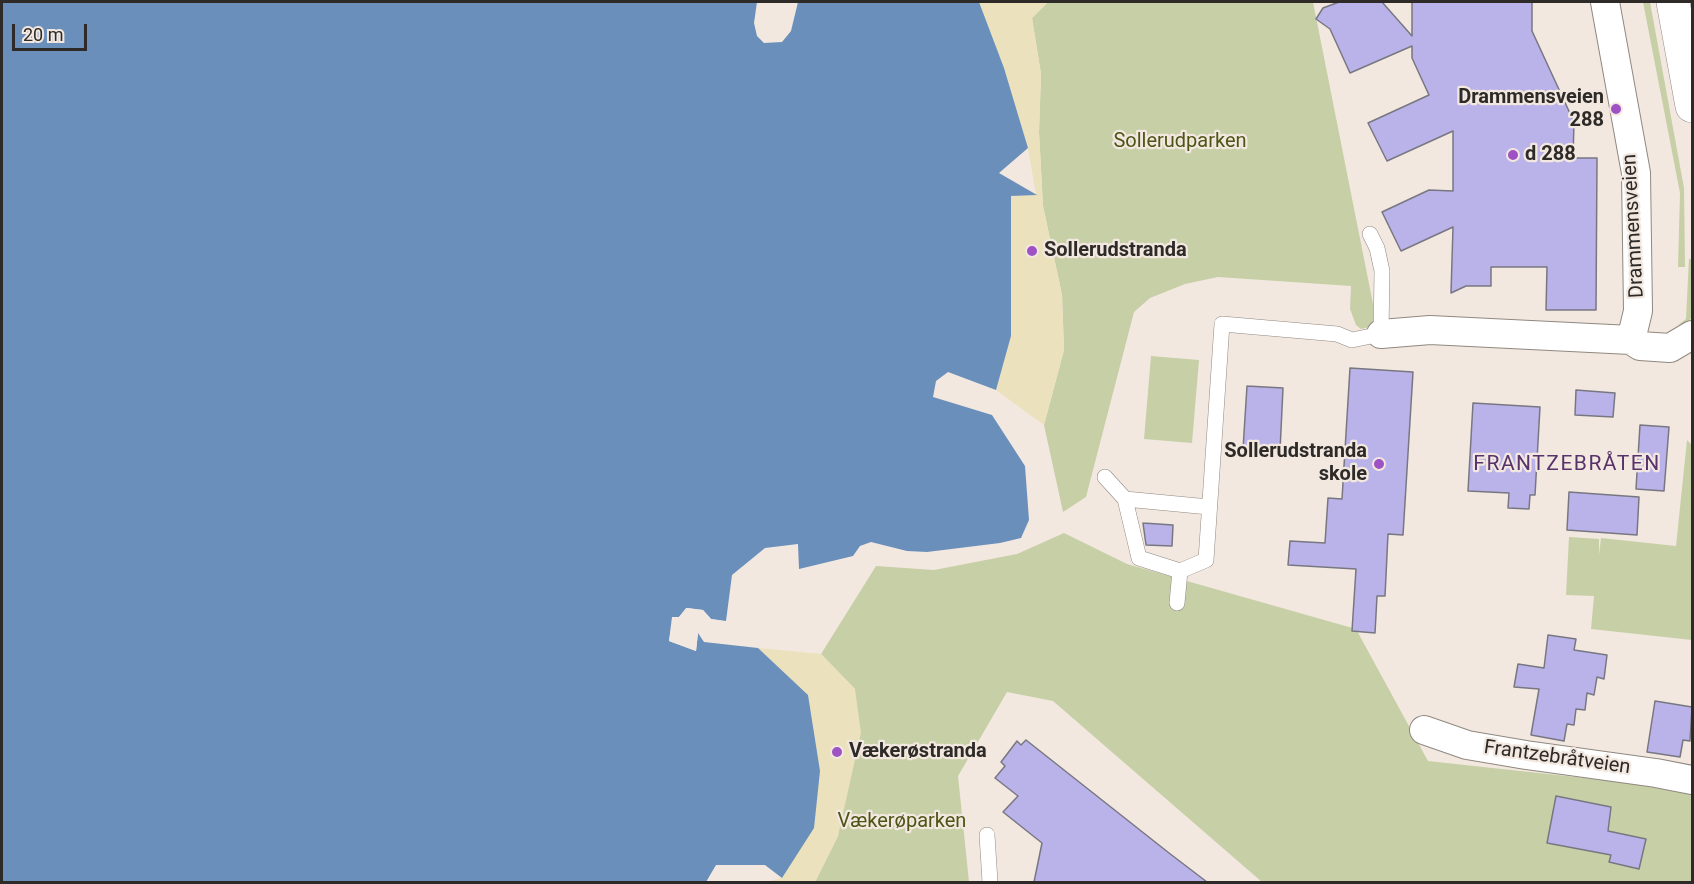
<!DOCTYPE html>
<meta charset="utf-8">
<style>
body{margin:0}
#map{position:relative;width:1694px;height:884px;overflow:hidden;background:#f2e8e0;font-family:Roboto,sans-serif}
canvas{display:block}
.frame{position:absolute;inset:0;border:3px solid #2d2a27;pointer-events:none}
.scale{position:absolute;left:12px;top:24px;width:75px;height:27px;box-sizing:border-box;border:3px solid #2d2a27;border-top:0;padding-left:8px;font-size:18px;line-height:21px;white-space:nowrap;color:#2d2a27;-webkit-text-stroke:4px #f2e8e0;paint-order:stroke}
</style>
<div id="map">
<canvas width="1694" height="884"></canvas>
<div class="frame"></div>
<div class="scale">20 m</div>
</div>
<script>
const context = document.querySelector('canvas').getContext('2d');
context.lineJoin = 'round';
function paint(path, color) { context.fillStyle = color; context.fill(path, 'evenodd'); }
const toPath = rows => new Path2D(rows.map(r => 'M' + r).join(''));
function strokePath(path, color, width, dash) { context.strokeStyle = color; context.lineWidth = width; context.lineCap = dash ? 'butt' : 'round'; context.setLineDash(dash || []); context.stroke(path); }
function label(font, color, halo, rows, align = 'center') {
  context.font = font + ' Roboto,sans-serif'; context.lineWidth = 4.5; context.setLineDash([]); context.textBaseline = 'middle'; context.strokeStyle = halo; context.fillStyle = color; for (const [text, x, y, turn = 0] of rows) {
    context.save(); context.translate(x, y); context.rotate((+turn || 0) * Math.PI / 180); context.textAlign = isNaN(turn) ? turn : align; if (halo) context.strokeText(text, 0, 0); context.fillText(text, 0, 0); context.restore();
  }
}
paint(toPath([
 [1048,2,1313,2,1373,304,1374,326,1361,329,1356,325,1350,309,1351,286,1218,277,1185,284,1150,298,1134,312,1086,497,1063,512,1044,425,1064,350,1062,295,1043,206,1039,132,1041,74,1032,18],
 [1643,2,1650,2,1684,188,1685,267,1678,267,1680,193],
 [1689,258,1692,261,1692,316,1689,322,1678,325,1686,319],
 [1151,356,1199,360,1192,443,1144,439],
 [1687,440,1692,445,1692,640,1591,629,1594,596,1566,595,1569,537,1599,539,1599,555,1601,538,1676,546],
 [1064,533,1127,564,1356,629,1428,761,1668,787,1692,794,1692,882,1262,882,1053,701,1007,692,958,776,969,882,815,882,838,836,855,689,821,654,876,566,934,570,1017,554]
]), '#c7cfa6');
paint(toPath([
 [979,2,1048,2,1032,18,1041,74,1039,132,1043,206,1062,295,1064,350,1044,425,996,390,1011,336,1011,196,1036,195,1028,148,1004,68],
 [758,648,821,654,855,689,861,733,838,836,815,882,766,882,782,878,808,695]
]), '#ebe1bc');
paint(toPath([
 [2,2,757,2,754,23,757,36,764,43,782,42,791,31,798,2,979,2,1004,68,1028,148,999,173,1037,195,1011,196,1011,336,996,390,948,372,936,381,933,397,992,415,1025,466,1029,520,1021,538,1000,543,927,552,907,551,871,542,860,546,853,556,799,569,798,544,765,548,732,575,726,621,711,619,703,610,687,608,679,617,673,617,669,641,696,651,698,633,704,642,758,648,808,695,820,771,814,828,782,878,765,865,716,865,706,882,2,882]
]), '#6a8fbb');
paint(toPath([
 [686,608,703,610,711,619,729,622,726,624,711,621,702,612,688,611,681,619,675,620,672,639,693,647,696,632,701,631,702,633,698,633,696,651,669,641,672,617,679,617]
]), '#f2e8e0');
const building = toPath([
 [1339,2,1382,2,1412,36,1412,2,1532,2,1532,31,1574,122,1573,158,1597,158,1596,310,1546,310,1547,267,1491,267,1491,286,1466,286,1451,293,1453,227,1401,251,1382,212,1429,190,1453,191,1453,131,1387,161,1368,123,1429,95,1412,58,1412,46,1350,73,1330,29,1316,19,1323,8,1339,2],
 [1350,368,1413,372,1403,535,1388,534,1385,596,1377,596,1375,633,1352,631,1356,569,1288,565,1290,541,1325,543,1328,498,1342,499,1350,368],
 [1247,386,1283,388,1280,451,1243,449,1247,386],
 [1576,390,1615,393,1613,417,1575,415,1576,390],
 [1473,403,1540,407,1535,495,1530,495,1529,509,1508,508,1509,493,1468,491,1473,403],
 [1640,425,1669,427,1664,491,1636,489,1640,425],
 [1569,492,1639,497,1637,535,1567,530,1569,492],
 [1143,523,1173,525,1172,546,1146,545,1143,523],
 [1548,635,1576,639,1574,650,1607,655,1604,679,1597,677,1594,695,1587,693,1585,710,1576,709,1574,725,1567,724,1564,741,1531,735,1539,689,1514,687,1518,664,1544,668,1548,635],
 [1655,701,1692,707,1690,741,1683,740,1680,757,1647,752,1655,701],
 [1026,740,1169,853,1207,882,1034,882,1042,843,1003,812,1018,796,995,778,1005,766,1001,762,1017,741,1021,745,1026,740],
 [1556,796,1611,807,1608,831,1646,839,1639,869,1609,862,1611,855,1547,843,1556,796]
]);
paint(building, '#bab3ea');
strokePath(building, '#787781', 1.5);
const service = toPath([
 [1105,477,1125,499],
 [1180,571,1139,558,1125,499,1209,507],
 [1177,603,1180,571,1206,560,1222,324,1337,334,1352,340,1381,334,1382,271,1377,248,1370,234],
 [987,835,990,882]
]);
const minor = toPath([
 [1605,2,1636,173,1638,311,1631,340,1640,346,1670,348,1692,335],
 [1381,334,1430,330,1631,340],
 [1424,730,1467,745,1526,755,1656,773,1692,780]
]);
const trunk = toPath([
 [1673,2,1692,106]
]);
strokePath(service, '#908880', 16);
strokePath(minor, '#908880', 30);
strokePath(trunk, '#908880', 34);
strokePath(service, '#fff', 15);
strokePath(minor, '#fff', 28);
strokePath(trunk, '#fff', 33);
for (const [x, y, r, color] of [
 [1616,109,6,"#9f52c3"],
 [1513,155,6,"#9f52c3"],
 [1032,251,6,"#9f52c3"],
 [1379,464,6,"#9f52c3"],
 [837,752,6,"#9f52c3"]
]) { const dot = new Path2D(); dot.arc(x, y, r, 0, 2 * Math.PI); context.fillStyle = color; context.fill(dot); strokePath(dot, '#f2e8e0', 2); }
label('bold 20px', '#2d2a27', '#f2e8e0', [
 ["Drammensveien",1604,98,"right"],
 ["288",1604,121,"right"],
 ["d 288",1525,155],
 ["Sollerudstranda",1044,251],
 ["Sollerudstranda",1367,452,"right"],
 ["skole",1367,475,"right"],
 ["Vækerøstranda",849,752]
], 'left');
label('20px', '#4c5514', '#f2e8e0', [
 ["Sollerudparken",1180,142],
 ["Vækerøparken",902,822]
]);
label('20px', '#2d2a27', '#f2e8e0', [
 ["Drammensveien",1634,226,-93],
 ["Frantzebråtveien",1557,758,8]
]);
context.letterSpacing = '1.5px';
label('21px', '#58326a', '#f2e8e0', [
 ["FRANTZEBRÅTEN",1567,465]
]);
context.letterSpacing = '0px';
</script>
